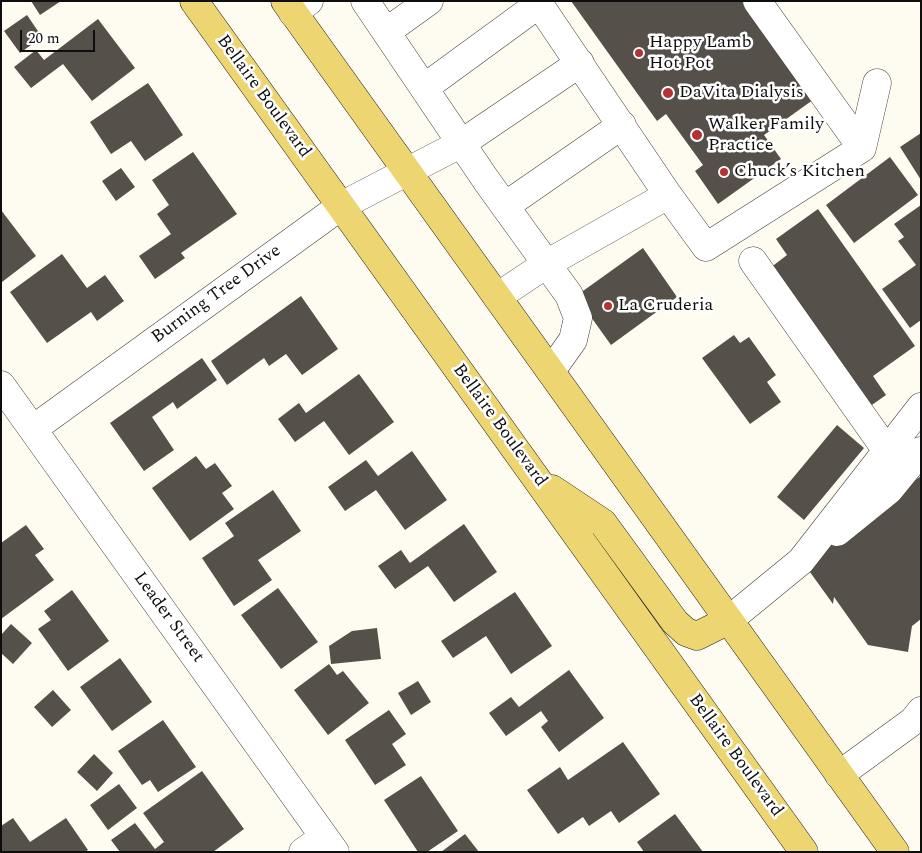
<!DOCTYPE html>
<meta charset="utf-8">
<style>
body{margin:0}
#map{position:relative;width:922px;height:853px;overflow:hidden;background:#fefcf0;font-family:Spectral,serif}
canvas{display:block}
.frame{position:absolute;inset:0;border:2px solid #0e0e0e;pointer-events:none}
.scale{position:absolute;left:20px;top:30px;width:75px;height:22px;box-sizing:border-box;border:2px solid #0e0e0e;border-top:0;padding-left:6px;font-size:15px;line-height:18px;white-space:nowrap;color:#0e0e0e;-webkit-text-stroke:4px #fff;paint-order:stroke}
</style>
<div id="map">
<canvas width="922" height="853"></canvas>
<div class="frame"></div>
<div class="scale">20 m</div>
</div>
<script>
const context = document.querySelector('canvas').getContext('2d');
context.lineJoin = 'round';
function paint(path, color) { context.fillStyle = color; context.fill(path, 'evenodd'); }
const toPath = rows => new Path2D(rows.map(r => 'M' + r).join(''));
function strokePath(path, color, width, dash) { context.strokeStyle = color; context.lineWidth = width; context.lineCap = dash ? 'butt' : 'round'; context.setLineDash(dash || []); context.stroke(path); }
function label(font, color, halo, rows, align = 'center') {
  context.font = font + ' Spectral,serif'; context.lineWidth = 5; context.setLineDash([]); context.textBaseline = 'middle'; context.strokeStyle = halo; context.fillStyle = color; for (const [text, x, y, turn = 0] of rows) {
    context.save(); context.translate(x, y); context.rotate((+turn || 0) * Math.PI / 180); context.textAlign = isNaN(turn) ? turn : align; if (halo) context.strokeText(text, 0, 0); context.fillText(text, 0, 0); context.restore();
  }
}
paint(toPath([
 [31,1,61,1,40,15],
 [571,1,748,1,817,97,764,135,781,159,718,204,695,171,703,165,666,114,657,121],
 [27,15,42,37,20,53,4,31],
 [98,19,135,68,92,101,63,64,31,88,14,67,36,50,44,60],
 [148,83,183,135,145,161,131,141,111,154,90,122],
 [921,133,921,180,900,147],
 [193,152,237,214,181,253,185,258,155,279,139,256,171,234,157,214,169,205,152,180],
 [890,157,918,195,854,243,826,205],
 [121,168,135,187,116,201,102,181],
 [921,205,921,320,910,328,882,289,916,265,898,241,904,237,894,224],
 [818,209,915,346,873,376,886,395,869,407,770,268,787,255,776,239],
 [1,210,36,256,2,282,1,280],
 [643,248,677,297,611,345,576,296],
 [62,254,87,288,105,275,124,301,97,321,91,312,47,343,10,292],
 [301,296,338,349,302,375,286,354,269,366,264,358,227,385,211,361],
 [734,335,740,343,749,337,776,375,767,382,781,402,750,424,702,358],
 [202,358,217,380,177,409,173,402,152,417,174,450,144,471,110,423],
 [359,374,394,422,349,455,324,421,295,442,278,419,299,403,306,413],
 [837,425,864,448,804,520,777,497],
 [412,451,447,500,405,530,376,490,345,511,328,487,366,460,378,476],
 [196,456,206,469,215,463,232,486,222,493,234,509,190,541,152,488],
 [921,476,921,619,912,626,908,652,868,645,834,597,833,604,802,561],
 [273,490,301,531,258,560,272,580,234,606,202,558,234,536,225,523],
 [464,524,497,572,454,602,428,566,395,589,378,566,401,550,410,563],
 [26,525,44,549,35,555,54,580,1,619,1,543],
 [278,588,318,642,281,669,241,615],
 [72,590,109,641,68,671,38,629,51,620,44,611],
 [515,592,552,646,511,674,486,636,453,658,441,641],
 [11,624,32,643,13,664,1,653,1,635],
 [377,628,381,659,331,664,329,646,352,631],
 [120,658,152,702,112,731,80,687],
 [329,664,337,675,343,671,369,703,328,735,294,690],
 [569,670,604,718,559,752,541,727,548,721,541,711,506,736,489,713,511,697,519,707],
 [418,681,431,702,411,715,398,693],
 [53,690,71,710,52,727,34,707],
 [389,710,406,734,392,744,406,765,375,785,345,740],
 [163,720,196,767,158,792,150,780,142,785,118,751],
 [623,742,660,794,619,823,611,811,589,826,583,817,558,834,527,790,560,767,568,780],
 [94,754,113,773,97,791,77,772],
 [202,771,244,829,213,852,120,852,111,840,135,823,155,849,164,842,143,813],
 [421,776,458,831,427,852,418,852,384,800],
 [119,784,137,808,108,830,90,805],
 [675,814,703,852,644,852,637,842],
 [13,818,30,842,66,818,88,850,85,852,1,852,1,826],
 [465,834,479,852,441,852]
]), '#56504b');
const minor = toPath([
 [365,1,486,180,569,295,578,318,573,340,551,371],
 [757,1,862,148],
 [293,13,309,1],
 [386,32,429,1],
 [424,88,539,4],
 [668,195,706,247,862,148,877,83],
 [505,206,622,125],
 [753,261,887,451],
 [497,297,548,263,668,195,539,4,540,1],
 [1,385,335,852],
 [33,429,341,206,462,143,580,63],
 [837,532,889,490,921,451],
 [729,620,801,561,921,407],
 [839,775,913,721,921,711],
 [303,852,324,837]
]);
const major = toPath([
 [194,1,804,852],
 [285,1,895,852],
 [552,489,603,523,675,622,686,632,697,636,729,620]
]);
strokePath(minor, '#414141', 29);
strokePath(major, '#1f1f1f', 29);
strokePath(minor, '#fff', 28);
strokePath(major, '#edd671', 28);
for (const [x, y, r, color] of [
 [639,53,5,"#b23331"],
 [668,93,6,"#b23331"],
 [697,135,6,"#b23331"],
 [724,172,5,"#b23331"],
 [608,306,5,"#b23331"]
]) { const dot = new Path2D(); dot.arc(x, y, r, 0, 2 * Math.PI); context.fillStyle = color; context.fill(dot); strokePath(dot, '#fff', 2); }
label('18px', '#0e0e0e', '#fff', [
 ["Happy Lamb",649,43],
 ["Hot Pot",649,64],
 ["DaVita Dialysis",679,93],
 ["Walker Family",708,125],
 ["Practice",708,146],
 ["Chuck’s Kitchen",734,172],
 ["La Cruderia",618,306]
], 'left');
label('18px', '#0e0e0e', '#fff', [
 ["Bellaire Boulevard",263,97,54],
 ["Burning Tree Drive",217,295,-36],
 ["Bellaire Boulevard",499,426,54],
 ["Leader Street",168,618,54],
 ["Bellaire Boulevard",735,756,54]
]);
</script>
